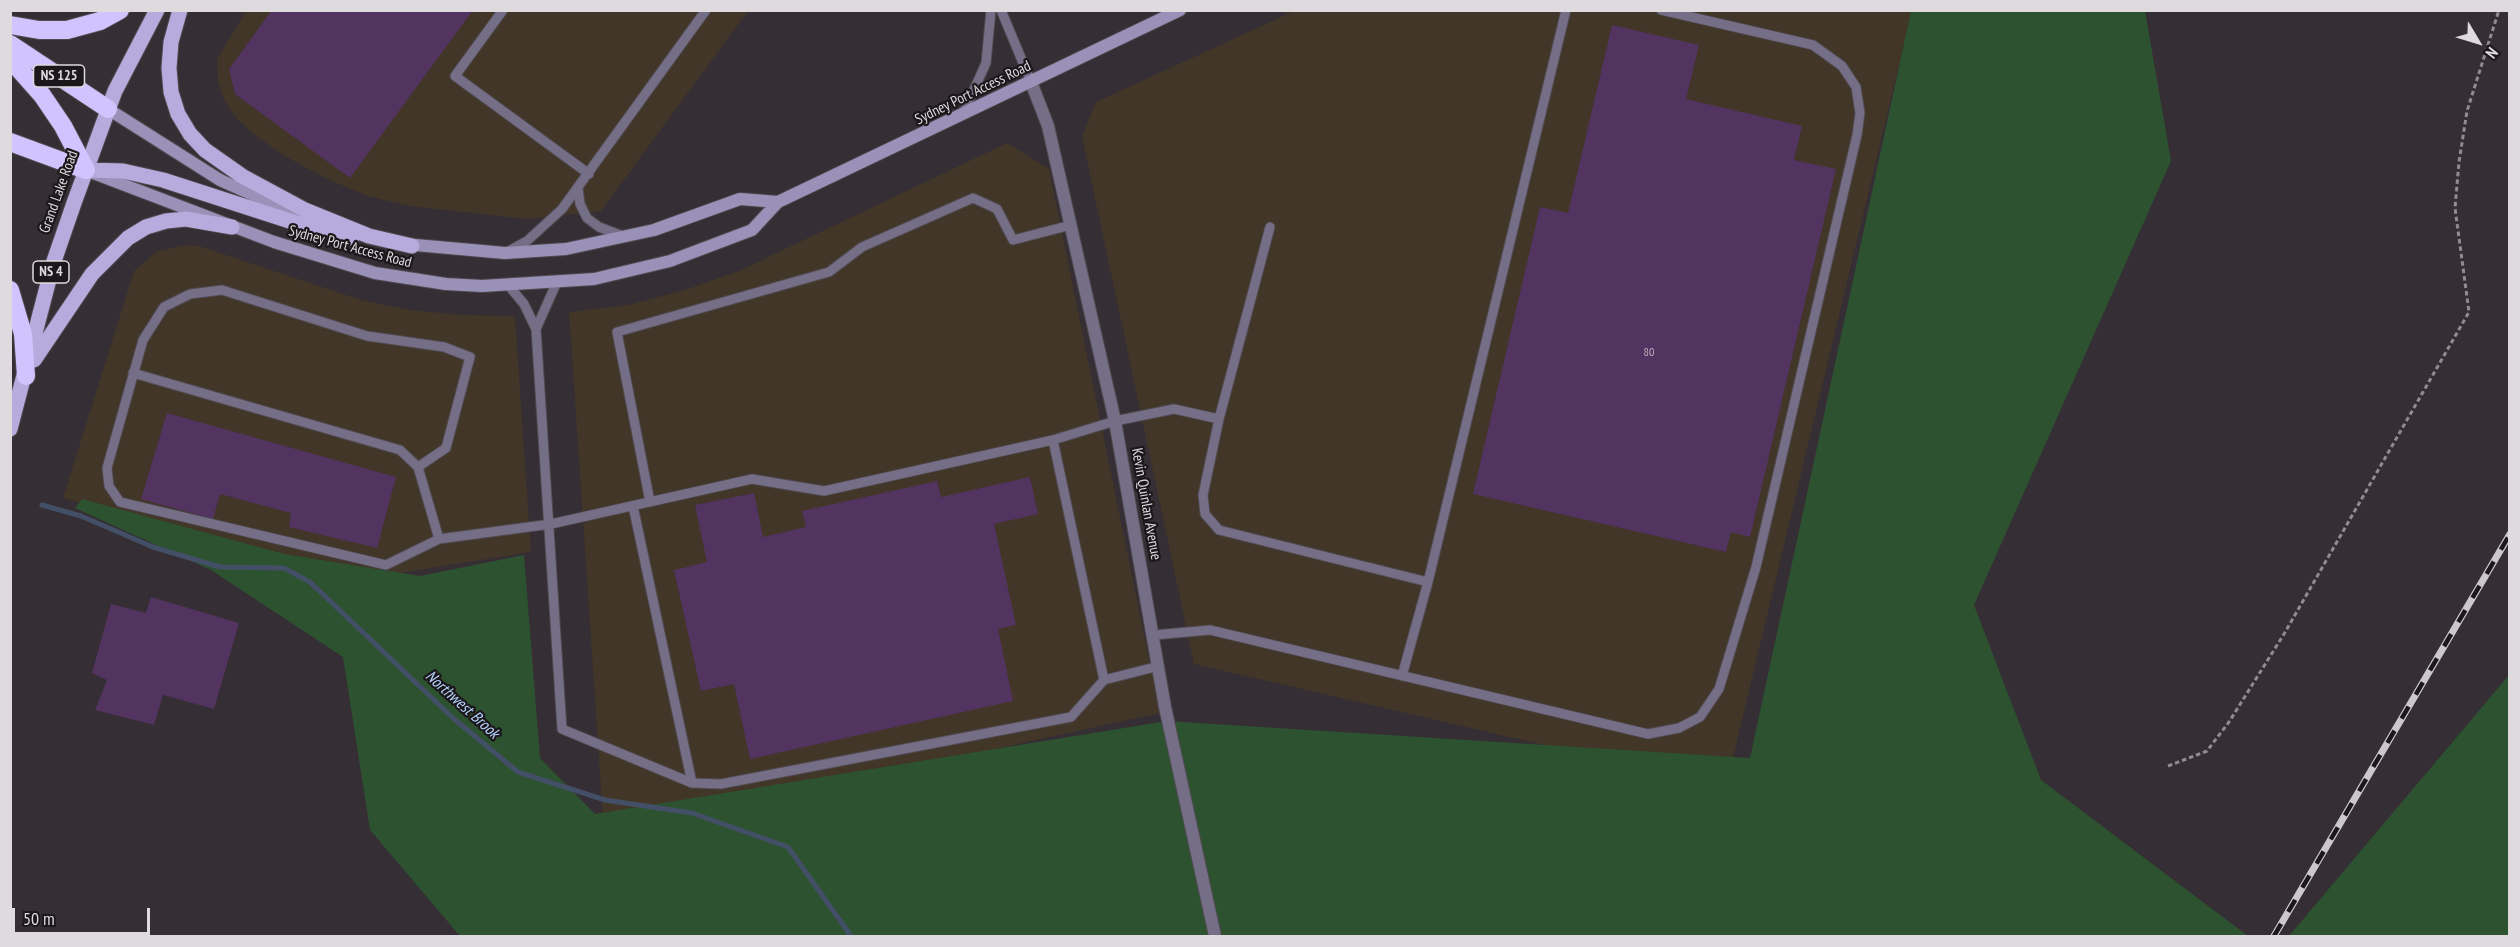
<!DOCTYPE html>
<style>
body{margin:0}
#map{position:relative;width:2520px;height:947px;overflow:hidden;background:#352e35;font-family:"PT Sans Narrow",sans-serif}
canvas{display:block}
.frame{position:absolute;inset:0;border:12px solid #dedade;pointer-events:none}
.north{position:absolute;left:2448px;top:12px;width:60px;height:60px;-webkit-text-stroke:4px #1b171a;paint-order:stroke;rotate:128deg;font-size:16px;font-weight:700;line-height:24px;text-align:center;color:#dedade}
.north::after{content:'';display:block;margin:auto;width:21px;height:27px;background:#dedade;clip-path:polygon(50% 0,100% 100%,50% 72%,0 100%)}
.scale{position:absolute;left:12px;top:908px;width:138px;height:27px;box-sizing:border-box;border:3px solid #dedade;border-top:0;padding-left:8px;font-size:18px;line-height:21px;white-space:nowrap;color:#dedade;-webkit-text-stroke:4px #1b171a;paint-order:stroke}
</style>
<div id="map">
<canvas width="2520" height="947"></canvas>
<div class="frame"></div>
<div class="north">N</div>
<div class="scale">50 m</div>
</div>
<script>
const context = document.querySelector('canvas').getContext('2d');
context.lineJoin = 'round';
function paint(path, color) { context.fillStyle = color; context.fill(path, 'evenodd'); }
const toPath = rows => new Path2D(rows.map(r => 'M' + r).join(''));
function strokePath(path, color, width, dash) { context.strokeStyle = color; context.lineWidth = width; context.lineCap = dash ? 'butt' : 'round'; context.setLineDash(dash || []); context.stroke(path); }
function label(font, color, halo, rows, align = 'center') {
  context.font = font + ' "PT Sans Narrow",sans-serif'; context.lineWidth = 4.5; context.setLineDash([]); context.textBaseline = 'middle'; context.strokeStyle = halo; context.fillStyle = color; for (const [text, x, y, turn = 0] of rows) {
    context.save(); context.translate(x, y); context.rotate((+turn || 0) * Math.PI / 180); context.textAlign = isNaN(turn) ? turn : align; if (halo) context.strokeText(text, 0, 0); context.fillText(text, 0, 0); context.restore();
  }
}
paint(toPath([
 [246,11,748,11,601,211,528,219,409,206,368,196,325,178,285,156,252,133,235,117,224,100,218,81,217,59],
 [1294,11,1912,11,1726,787,1194,664,1082,137,1096,102],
 [1007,143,1049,169,1160,713,604,834,569,312,628,305,685,290,739,271],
 [184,245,199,246,361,300,410,310,462,315,515,316,531,552,387,575,286,559,63,498,134,271,156,252]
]), '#413627');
paint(toPath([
 [1911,11,2145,11,2171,161,1974,605,2041,780,2248,936,460,936,370,830,343,657,211,570,75,508,82,499,284,554,420,576,524,555,540,758,595,814,1167,721,1750,758],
 [2509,675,2509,936,2289,936]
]), '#2d5230');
strokePath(toPath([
 [42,505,81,516,153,547,220,567,284,568,310,582,453,718,518,772,605,800,692,813,788,847,851,936]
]), '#434f66', 5);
paint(toPath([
 [272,10,473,10,350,178,235,94,229,69],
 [1612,25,1699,45,1686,99,1802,126,1794,160,1836,169,1750,537,1731,532,1726,552,1473,494,1540,207,1568,213],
 [167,413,396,477,377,548,289,527,291,513,220,494,213,519,141,499],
 [1030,477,1038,514,994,524,1016,625,998,629,1013,701,750,759,734,684,701,691,674,570,707,562,695,505,754,493,763,537,806,527,802,511,937,481,941,497],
 [151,597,239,623,214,709,163,695,154,725,95,710,107,680,92,673,111,604,146,613]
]), '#533360');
const service = toPath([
 [503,10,455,76,589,174],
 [1001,10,1031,82],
 [963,114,986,63,991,10],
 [578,188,580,204,587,218,599,227,623,236],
 [507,252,527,241,562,209,706,10],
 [509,286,524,304,536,329,562,729,692,783,721,784,1071,717,1104,680,1159,666],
 [536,329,556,284],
 [133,373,400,450,418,467],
 [1219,419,1203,495,1205,514,1219,530,1428,582],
 [1053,440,1104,680],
 [650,502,617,332,829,272,862,247,973,198,997,209,1013,240,1071,225],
 [633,506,692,783],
 [439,539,418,467,446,448,470,357,444,347,367,336,222,290,190,294,164,307,143,340,107,468,109,486,120,502,386,565,439,539,551,524,752,479,824,491,1053,440,1115,421,1174,409,1219,419,1270,227],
 [1154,635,1210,630,1648,734,1679,728,1700,717,1719,689,1756,567,1857,135,1860,113,1856,87,1842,66,1813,45,1661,10],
 [1402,676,1428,582,1566,10]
]);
const minor = toPath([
 [1031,82,1048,126,1115,421,1165,707,1215,936]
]);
const secondary = toPath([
 [108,109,220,180,309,220],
 [93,173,274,242,375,273,446,284,482,286,594,279,670,261,752,230,778,202,1180,10],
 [404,244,505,253,566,249,654,230,740,199,778,202]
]);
const primary = toPath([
 [180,10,171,42,169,68,171,92,178,114,190,134,205,150,242,176,305,210,369,236,412,246],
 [86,170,123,171,163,180,296,223,352,238],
 [34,360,92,274,128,238,146,227,166,221,186,219,232,227],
 [10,429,53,264,74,203,115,91,157,10]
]);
const motorway = toPath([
 [10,25,39,30,67,30,100,21,120,10],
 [10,44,108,109],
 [10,59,42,95,63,126,86,170],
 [10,142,86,170],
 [10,290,23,334,26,376]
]);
strokePath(service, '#504a50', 11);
strokePath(minor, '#504a50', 14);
strokePath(secondary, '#504a50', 14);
strokePath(primary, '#504a50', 17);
strokePath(motorway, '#504a50', 20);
strokePath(toPath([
 [2168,766,2207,751,2229,722,2284,634,2469,312,2455,208,2459,162,2467,111,2499,10]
]), '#928c92', 3, [4.5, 3]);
strokePath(service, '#746e86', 9);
strokePath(minor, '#746e86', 12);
strokePath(secondary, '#9991b7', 12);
strokePath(primary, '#b6abdc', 15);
strokePath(motorway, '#d0c3fe', 18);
const rail = toPath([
 [2274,936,2510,534]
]);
strokePath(rail, '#cbc7cb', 7);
strokePath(rail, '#1b171a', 4.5, [14]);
label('12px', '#bbb0be', null, [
 ["80",1649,353]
]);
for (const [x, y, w] of [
 [59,76,51],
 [51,272,36]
]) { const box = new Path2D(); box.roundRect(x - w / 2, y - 11, w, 22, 4.5); context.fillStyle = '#1b171a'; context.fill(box); strokePath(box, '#dedade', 1.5); }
label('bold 14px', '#dedade', null, [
 ["NS 125",59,76],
 ["NS 4",51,272]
]);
label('15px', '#dedade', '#1b171a', [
 ["Sydney Port Access Road",973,93,-26],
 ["Grand Lake Road",59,192,-70],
 ["Sydney Port Access Road",350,247,15],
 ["Kevin Quinlan Avenue",1146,504,80]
]);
label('italic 16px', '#b2d1fb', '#1b171a', [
 ["Northwest Brook",462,705,42]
]);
</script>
